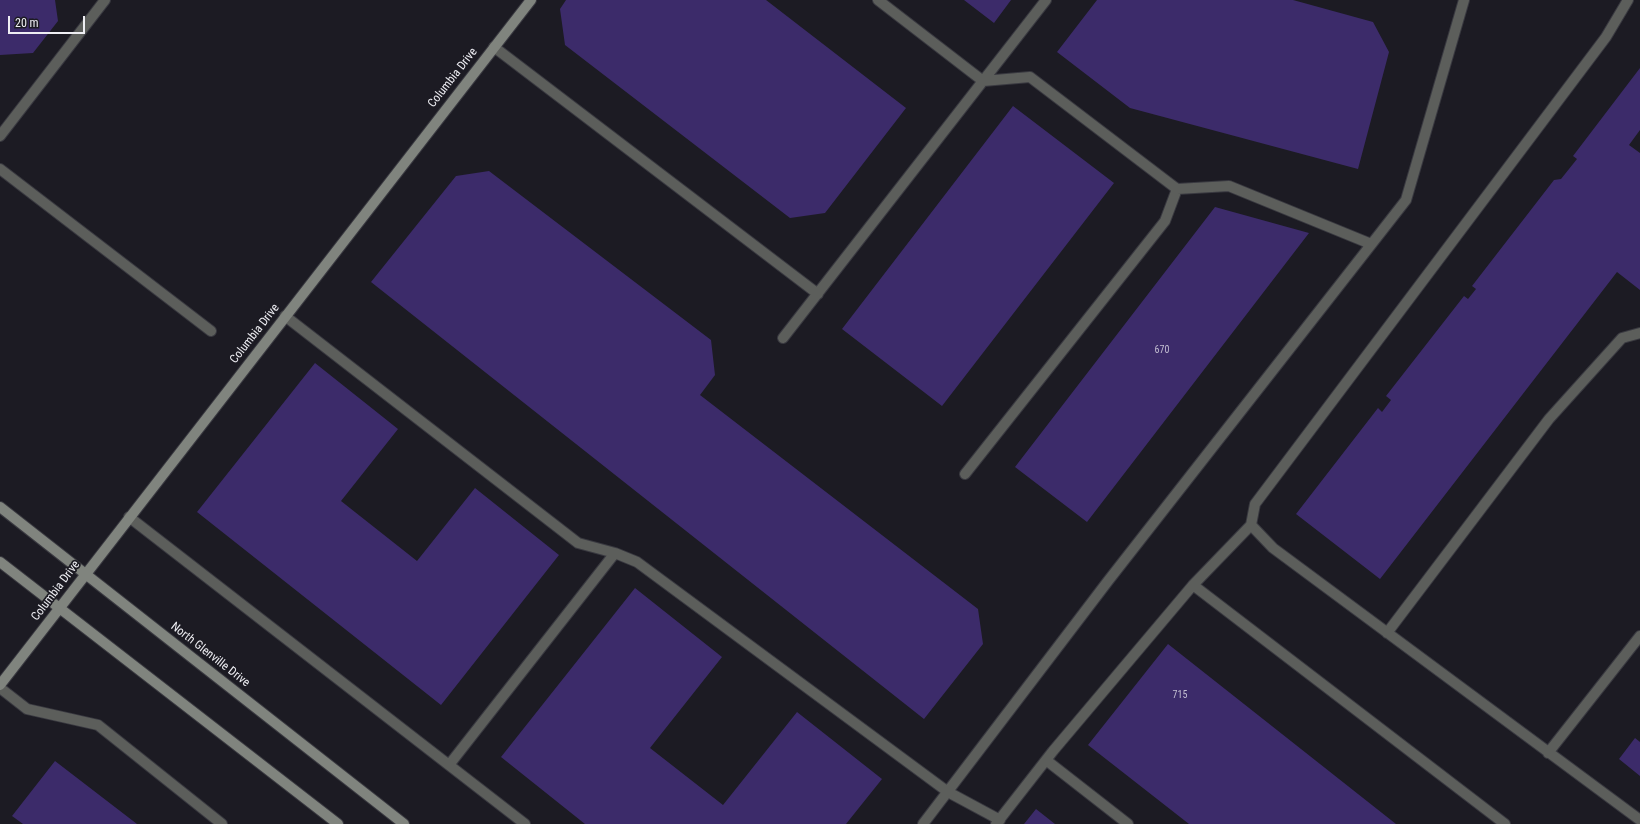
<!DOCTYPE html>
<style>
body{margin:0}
#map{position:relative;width:1640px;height:824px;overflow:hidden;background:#1c1b23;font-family:"Roboto Condensed",sans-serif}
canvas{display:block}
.scale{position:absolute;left:8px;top:16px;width:77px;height:18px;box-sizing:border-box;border:2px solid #eeeef3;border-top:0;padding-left:5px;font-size:12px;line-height:14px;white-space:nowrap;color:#eeeef3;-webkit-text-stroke:3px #1c1b23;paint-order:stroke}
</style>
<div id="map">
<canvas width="1640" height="824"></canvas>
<div class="scale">20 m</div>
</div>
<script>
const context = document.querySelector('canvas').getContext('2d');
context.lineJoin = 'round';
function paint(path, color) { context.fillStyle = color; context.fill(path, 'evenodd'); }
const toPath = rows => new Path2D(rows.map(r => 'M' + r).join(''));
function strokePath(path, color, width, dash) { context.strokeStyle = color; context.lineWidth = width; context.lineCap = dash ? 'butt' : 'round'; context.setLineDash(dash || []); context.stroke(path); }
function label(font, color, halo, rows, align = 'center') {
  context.font = font + ' "Roboto Condensed",sans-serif'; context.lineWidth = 3.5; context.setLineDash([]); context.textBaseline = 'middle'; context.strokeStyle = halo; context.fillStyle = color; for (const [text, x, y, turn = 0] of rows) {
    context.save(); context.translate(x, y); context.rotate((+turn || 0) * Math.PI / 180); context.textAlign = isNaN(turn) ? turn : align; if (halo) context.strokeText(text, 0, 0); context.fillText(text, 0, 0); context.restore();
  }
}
paint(toPath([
 [0,0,55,0,58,21,33,53,0,55],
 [566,0,766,0,906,108,825,213,790,218,565,45,560,9],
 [964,0,1011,0,994,23],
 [1097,0,1293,0,1373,22,1389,52,1358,169,1130,108,1057,52],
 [1640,68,1640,130,1629,145,1640,153,1640,290,1617,272,1380,579,1296,514,1378,408,1382,412,1391,400,1386,396,1464,296,1468,299,1476,289,1472,286,1554,180,1561,179,1577,159,1573,156],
 [1013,106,1114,183,942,406,842,329],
 [489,171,711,340,715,375,700,395,978,609,983,644,924,719,371,282,456,176],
 [1215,207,1309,233,1087,522,1015,467],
 [315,363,398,429,341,501,417,561,475,488,559,555,441,705,197,512],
 [635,588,722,657,650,748,723,805,797,712,882,779,846,824,585,824,501,757],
 [1168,644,1396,824,1189,824,1088,745],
 [1635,738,1640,742,1640,776,1619,759],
 [55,761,137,824,23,824,12,816],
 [1036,809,1055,824,1024,824]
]), '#3c2b6a');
const lane = toPath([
 [878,0,983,81,1030,77,1177,189,1229,186,1371,244],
 [1628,0,1606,37,1255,504,1251,525,1273,548,1640,820],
 [494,47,818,294],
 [0,136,105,0],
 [0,169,211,331],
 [285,316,578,543,615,553,449,765],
 [783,338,1046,0],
 [965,474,1165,221,1177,189],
 [129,517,525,824],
 [615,553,637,562,948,792,1000,820],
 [1193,585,1505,824],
 [1387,633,1549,419,1622,338,1640,333],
 [0,688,27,709,98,725,222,824],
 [1548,753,1640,636],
 [1046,760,1128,824],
 [923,824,1108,581,1406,200,1464,0],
 [996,824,1053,751,1193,585,1251,525]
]);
const secondary = toPath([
 [0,507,404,824],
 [0,562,338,824],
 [0,685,531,0]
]);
strokePath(lane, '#393940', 12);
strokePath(secondary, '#393940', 12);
strokePath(lane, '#5c5e5b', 10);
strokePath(secondary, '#80847e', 10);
label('10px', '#c2bdd1', null, [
 ["670",1162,350],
 ["715",1180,695]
]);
label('12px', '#eeeef3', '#1c1b23', [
 ["Columbia Drive",453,78,-52],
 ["Columbia Drive",255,334,-52],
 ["Columbia Drive",56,591,-53],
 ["North Glenville Drive",210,655,38]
]);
</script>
